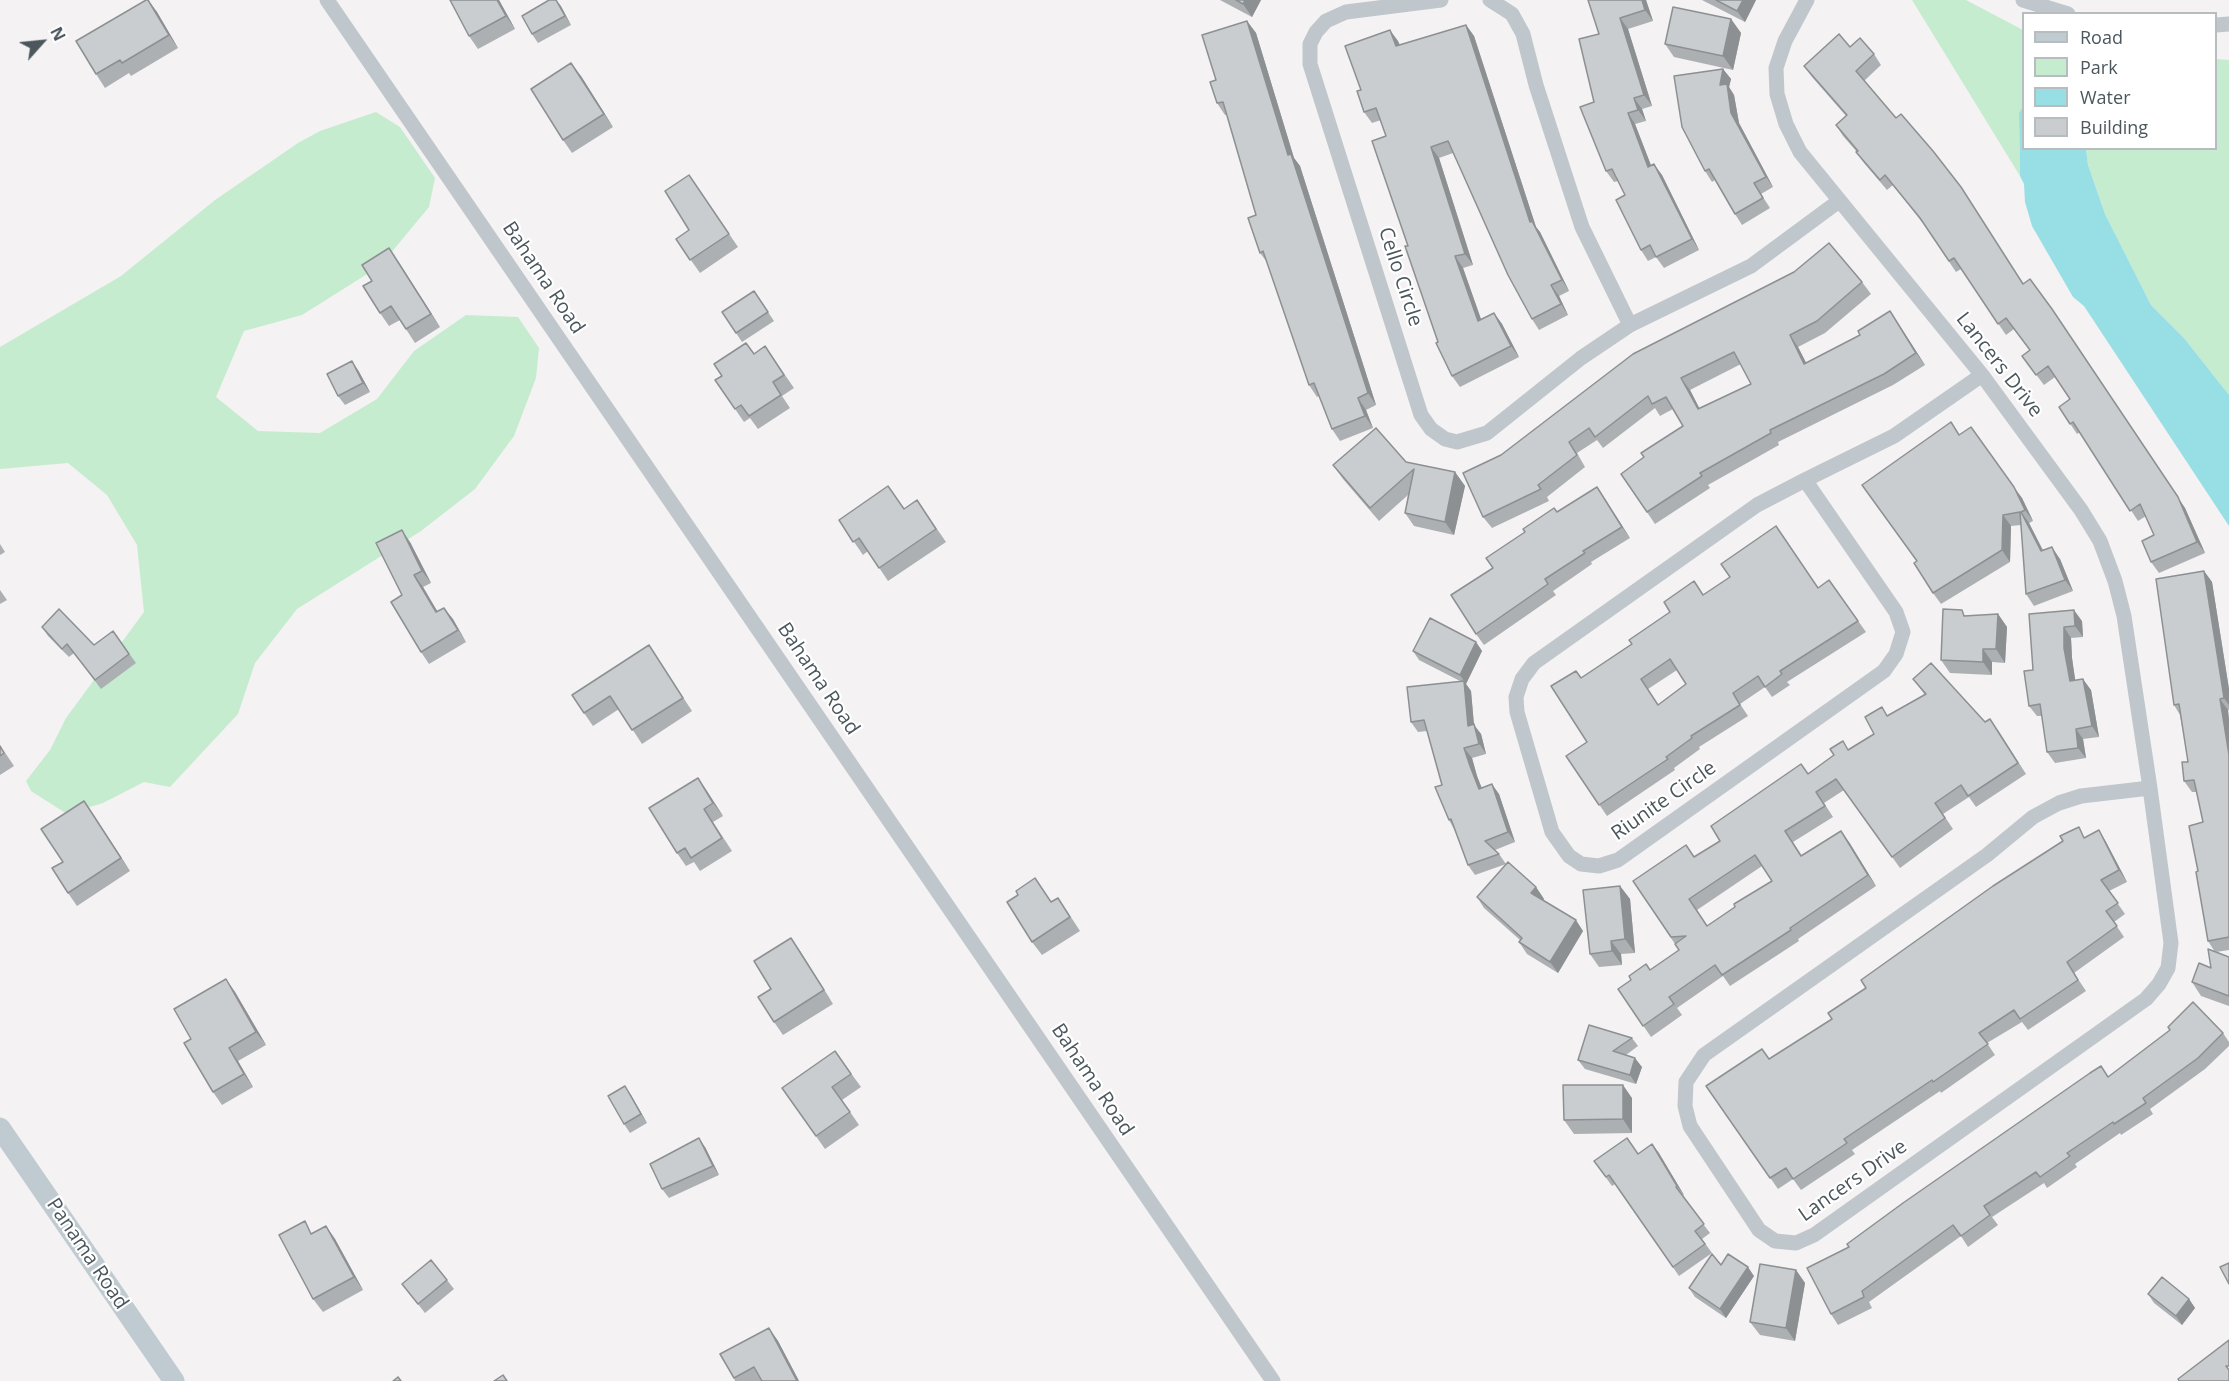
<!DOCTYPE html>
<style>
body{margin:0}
#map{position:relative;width:2229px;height:1381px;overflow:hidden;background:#f4f2f2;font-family:"Open Sans",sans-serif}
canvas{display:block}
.legend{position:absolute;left:2022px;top:12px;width:195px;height:138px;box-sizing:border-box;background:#fff;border:2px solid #b7bcbe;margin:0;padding:8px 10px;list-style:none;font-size:18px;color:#4b575d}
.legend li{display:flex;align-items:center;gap:12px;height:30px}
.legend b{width:30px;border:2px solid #b7bcbe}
.north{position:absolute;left:12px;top:12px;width:60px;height:60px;-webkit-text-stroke:4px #fff;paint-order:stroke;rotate:63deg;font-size:16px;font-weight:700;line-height:24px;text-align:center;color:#4b575d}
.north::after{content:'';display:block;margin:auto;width:21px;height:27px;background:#4b575d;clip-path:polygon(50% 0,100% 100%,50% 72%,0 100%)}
</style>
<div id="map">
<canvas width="2229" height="1381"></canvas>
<ul class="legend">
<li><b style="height:8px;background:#bfcad1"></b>Road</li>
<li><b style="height:16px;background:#c6eccf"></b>Park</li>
<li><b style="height:16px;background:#97dfe4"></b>Water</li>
<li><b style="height:16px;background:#c9cdd0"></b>Building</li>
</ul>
<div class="north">N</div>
</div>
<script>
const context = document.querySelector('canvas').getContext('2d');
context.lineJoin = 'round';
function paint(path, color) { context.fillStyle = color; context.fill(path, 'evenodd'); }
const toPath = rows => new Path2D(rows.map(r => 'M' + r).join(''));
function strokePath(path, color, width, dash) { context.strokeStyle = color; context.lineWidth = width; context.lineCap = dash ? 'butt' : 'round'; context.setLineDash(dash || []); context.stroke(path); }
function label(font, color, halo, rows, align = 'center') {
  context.font = font + ' "Open Sans",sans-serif'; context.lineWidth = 4.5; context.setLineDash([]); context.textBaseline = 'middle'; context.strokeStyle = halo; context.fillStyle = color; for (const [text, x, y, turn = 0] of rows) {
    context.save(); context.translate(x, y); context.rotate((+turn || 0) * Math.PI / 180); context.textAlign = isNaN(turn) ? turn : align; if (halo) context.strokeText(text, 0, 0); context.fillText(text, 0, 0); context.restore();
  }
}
paint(toPath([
 [1912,0,1966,0,2023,30,2023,106,2019,113,2020,176],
 [2216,59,2229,60,2229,395,2184,338,2151,305,2105,214,2088,165,2086,149,2216,148],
 [376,112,400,127,435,178,429,207,380,266,302,315,244,331,216,397,258,431,320,433,377,399,414,351,466,315,518,317,539,348,536,378,514,436,475,489,421,531,297,609,255,663,238,714,170,787,144,782,103,803,67,814,31,791,26,781,50,750,66,718,144,612,137,545,107,495,68,463,0,469,0,347,121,276,215,200,298,143,320,131]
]), '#c6eccf');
paint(toPath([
 [2023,106,2024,148,2086,149,2088,165,2105,214,2151,305,2184,338,2229,395,2229,526,2084,306,2073,297,2032,226,2025,202,2024,184,2020,176,2019,113]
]), '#97dfe4');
strokePath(toPath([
 [327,0,1273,1381],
 [1441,0,1346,12,1326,21,1316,32,1310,44,1310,64,1421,415,1431,429,1445,439,1457,442,1487,433,1581,358,1630,325,1751,266,1839,201],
 [1490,0,1512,14,1523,34,1536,85,1582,227,1630,325],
 [1807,0,1785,41,1776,68,1777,94,1786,124,1800,152,1982,375,2081,510,2100,541,2115,581,2124,616,2150,788,2171,943,2168,968,2159,984,2146,999,1814,1235,1796,1243,1775,1241,1759,1230,1690,1126,1685,1106,1686,1082,1704,1055,1987,855,2033,817,2059,803,2081,796,2150,788],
 [2023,0,2068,14],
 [2216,25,2229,24],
 [1805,480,1896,612,1903,632,1896,654,1884,671,1618,860,1599,866,1581,864,1569,856,1552,832,1517,712,1516,697,1522,679,1534,663,1757,505,1805,480,1894,436,1982,375]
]), '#bfc7cc', 15);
strokePath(toPath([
 [0,1128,174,1381]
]), '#bfcad1', 21);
paint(toPath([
 [148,0,157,12,178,48,131,76,129,73,105,88,96,74],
 [450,0,499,0,515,29,478,49,469,36],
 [556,0,571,25,538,43,532,34],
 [1220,0,1261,0,1252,17],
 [1588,0,1646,0,1653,21,1628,29,1652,106,1642,109,1646,121,1635,124,1651,166,1662,175,1699,250,1664,268,1656,257,1648,261,1641,250,1625,195,1618,181,1614,182,1606,171,1594,102,1599,34],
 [1702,0,1756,0,1745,22],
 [1731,19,1741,33,1733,70,1674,57,1665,44],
 [1247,21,1256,33,1294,158,1300,166,1376,405,1366,410,1373,428,1340,441,1332,429,1319,396,1317,397,1309,385,1267,262,1260,253,1256,215,1227,115,1225,115,1217,103,1216,80],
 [1466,25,1474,36,1536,227,1540,232,1569,291,1559,296,1568,315,1539,330,1532,319,1453,153,1439,158,1473,265,1463,268,1481,320,1494,313,1502,324,1519,357,1460,387,1452,376,1438,342,1408,246,1386,136,1381,120,1372,123,1364,112,1361,90,1398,41,1400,45],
 [1850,47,1874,54,1881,65,1864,81,2024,284,2185,508,2205,553,2159,573,2151,562,2154,535,2146,516,2138,521,2080,432,2077,434,2059,407,2070,399,2055,377,2044,385,2022,356,2030,350,2014,329,2006,335,1961,269,1956,272,1925,226,1893,185,1887,190,1864,163,1856,152,1857,152,1843,136,1836,125,1846,116,1812,77,1804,66],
 [1723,69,1731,79,1729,87,1734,95,1739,123,1773,187,1761,194,1770,208,1742,225,1735,214,1715,180,1712,182,1705,171],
 [581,76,613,127,572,153,563,140],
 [689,175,738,247,700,273,676,239,689,230],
 [398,261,440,327,415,343,400,320,389,326,380,313],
 [1862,282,1871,294,1825,333,1798,347,1806,363,1860,335,1890,311,1925,365,1893,385,1778,442,1779,445,1708,485,1710,488,1655,524,1621,474,1644,457,1683,426,1673,409,1660,416,1655,408,1603,448,1597,440,1577,453,1585,467,1547,497,1549,501,1492,528,1483,517,1463,473],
 [1741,364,1751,384,1699,408,1690,390],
 [754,291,774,321,742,342,736,333],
 [765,346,794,388,782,396,790,408,758,429,750,418,744,422,715,380],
 [358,370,370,392,345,405,338,396],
 [1960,435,2022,498,2033,521,2029,523,2043,550,2060,559,2073,591,2034,606,2026,594,2021,525,2011,526,2010,562,1941,604,1933,593,1916,561],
 [1406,462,1455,472,1465,486,1454,535,1414,526,1405,513,1408,495,1379,521,1343,479,1333,465],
 [1605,499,1630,538,1591,562,1592,564,1553,591,1556,595,1484,645,1476,634,1493,568,1557,512],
 [917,500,946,542,888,581,868,551,863,555,839,520,904,509],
 [410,542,431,583,423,587,437,612,444,608,466,642,429,664,421,652,402,595],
 [0,544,5,552,0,555],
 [2204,571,2212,582,2229,689,2229,710,2228,710,2229,720,2229,950,2216,952,2229,957,2229,1006,2201,996,2192,982,2211,968,2215,952,2208,941,2198,871,2203,822,2197,792,2192,792,2184,781,2188,762,2180,715,2174,705],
 [1829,580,1866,632,1787,682,1790,685,1772,697,1765,687,1740,704,1748,716,1699,747,1700,749,1674,768,1675,770,1607,816,1566,756,1587,742,1581,678,1703,595,1818,588],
 [1677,670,1686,684,1658,705,1648,689],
 [0,590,7,600,0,604],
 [1998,614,2007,627,2005,663,1992,662,1992,675,1950,673,1941,660,1966,616],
 [2029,614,2082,621,2083,637,2071,638,2072,658,2075,680,2091,690,2099,737,2083,739,2086,758,2055,763,2047,752,2042,716,2037,716,2029,706,2033,670],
 [42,627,94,645,113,631,136,663,101,689,74,653,69,657,48,636],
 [1476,642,1482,651,1466,684,1471,691,1474,725,1481,734,1486,754,1472,758,1477,776,1482,788,1499,794,1515,842,1495,850,1499,854,1506,864,1475,875,1468,865,1454,829,1449,820,1442,785,1427,731,1418,732,1411,722,1460,681,1419,660,1413,651],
 [658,659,692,711,642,744,619,709,593,726,584,713],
 [1913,679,1998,730,2026,774,1976,807,1969,797,1943,814,1953,829,1900,868,1844,790,1824,803,1833,817,1793,842,1802,856,1849,842,1876,886,1798,939,1799,941,1730,986,1723,976,1677,1008,1682,1015,1651,1037,1618,989,1650,970,1679,950,1633,881,1695,857,1720,841,1808,773,1874,734,1882,707,1888,716,1925,695],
 [1762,866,1772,881,1707,926,1697,910],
 [0,745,14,766,0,775],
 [698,778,723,816,713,822,732,851,700,871,694,862,686,866,677,853],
 [93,814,130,871,77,906,68,893,63,862],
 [2099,830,2106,842,2127,882,2109,891,2125,914,2114,922,2124,937,2074,973,2086,991,2028,1030,2022,1022,1987,1043,1995,1055,1941,1093,1940,1091,1852,1150,1855,1154,1801,1190,1793,1179,1778,1189,1706,1086,1769,1059,1832,1019,1866,988,2086,837],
 [1035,878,1051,902,1067,911,1080,931,1042,955,1032,942,1018,895],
 [1620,886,1630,899,1635,953,1621,954,1622,965,1599,967,1590,954],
 [1536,887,1544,899,1543,900,1583,931,1558,973,1527,954,1519,942,1520,940,1484,908,1477,897],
 [800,951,833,1004,783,1035,774,1022,771,989],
 [226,979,235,992,266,1045,238,1061,253,1087,222,1105,213,1092,191,1039],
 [2168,1027,2223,1033,2229,1042,2229,1046,2205,1069,2150,1109,2153,1114,2121,1135,2120,1133,2075,1164,2077,1167,2047,1188,2044,1183,1992,1217,1998,1225,1968,1247,1961,1236,1869,1302,1872,1308,1838,1325,1831,1314,1849,1247,2109,1077,2170,1031],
 [1632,1038,1638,1046,1626,1055,1642,1067,1636,1084,1585,1069,1578,1060],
 [835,1051,861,1087,842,1100,859,1125,825,1149,782,1088],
 [631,1095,647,1123,630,1133,624,1124],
 [1632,1098,1632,1133,1574,1134,1564,1120],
 [1652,1144,1684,1195,1682,1196,1710,1233,1702,1239,1712,1253,1679,1276,1615,1184,1612,1186,1594,1161,1638,1154],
 [705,1147,719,1175,669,1198,662,1189],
 [326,1226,335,1239,363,1290,323,1312,313,1299,313,1233],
 [1721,1265,1754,1276,1726,1318,1695,1297,1689,1288],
 [1796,1270,1805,1283,1795,1341,1760,1335,1750,1322],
 [447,1280,454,1289,425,1313,402,1284],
 [2148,1294,2189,1299,2195,1308,2182,1325,2154,1303],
 [769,1328,778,1341,799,1381,735,1381,734,1378]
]), '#adb0b3');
paint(toPath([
 [148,0,157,12,178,48,169,35],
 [497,0,499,0,515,29,506,16],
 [556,0,561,6,571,25,565,16],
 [1245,0,1261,0,1252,17,1243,4],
 [1642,0,1646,0,1653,21,1645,10],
 [1743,0,1756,0,1745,22,1737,11],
 [1620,18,1628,29,1652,106,1644,95],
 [1731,19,1741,33,1733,70,1723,56],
 [1247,21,1256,33,1294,158,1300,166,1376,405,1368,393,1288,155],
 [1466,25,1474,36,1536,227,1540,232,1569,291,1562,280,1530,222],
 [1390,30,1398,41,1404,57,1396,46],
 [571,63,581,76,613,127,604,114],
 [1723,69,1731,79,1729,87,1734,95,1739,123,1773,187,1766,177,1731,113,1720,85],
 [1634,98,1642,109,1646,121,1638,110],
 [1628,113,1635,124,1656,178,1648,167],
 [1431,147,1439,158,1473,265,1465,254],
 [1654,164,1662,175,1699,250,1692,239],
 [389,248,398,261,440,327,431,314],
 [1455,256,1463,268,1486,333,1478,321],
 [1551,285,1559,296,1568,315,1561,304],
 [2052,309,2185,508,2205,553,2197,542],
 [1890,311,1898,323,1925,365,1916,353],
 [1494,313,1502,324,1519,357,1511,346],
 [1790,335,1798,347,1813,376,1804,364],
 [352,361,358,370,370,392,363,383],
 [1681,378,1690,390,1706,421,1698,409],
 [1358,398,1366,410,1373,428,1365,416],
 [1455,472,1465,486,1454,535,1445,522],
 [1597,487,1605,499,1630,538,1622,527],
 [2014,487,2022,498,2033,521,2025,510],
 [2021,512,2029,523,2049,563,2041,551],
 [2003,515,2011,526,2010,562,2002,550],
 [402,530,410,542,431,583,422,571],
 [2052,547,2060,559,2073,591,2065,580],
 [2204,571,2212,582,2229,689,2229,705,2224,698],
 [414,575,423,587,445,624,436,612],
 [444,608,453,619,466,642,458,630],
 [2074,610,2082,621,2083,637,2075,626],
 [1998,614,2007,627,2005,663,1996,649],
 [2064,627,2071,638,2072,658,2077,692,2070,681,2064,648],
 [1476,642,1482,651,1466,684,1471,691,1474,725,1481,734,1486,754,1468,726,1464,681,1460,675],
 [1983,649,1992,662,1992,675,1983,662],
 [2083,679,2091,690,2099,737,2092,726],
 [2220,699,2228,710,2229,720,2229,757],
 [2076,729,2083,739,2086,758,2078,748],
 [1464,748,1472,758,1477,776,1486,800,1479,789,1470,766],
 [698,778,707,791,723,816,713,803],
 [1492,784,1499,794,1515,842,1508,832],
 [84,801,93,814,130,871,121,858],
 [2099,830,2106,842,2127,882,2119,870],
 [1841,831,1849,842,1876,886,1868,875],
 [1620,886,1630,899,1635,953,1625,939],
 [1536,887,1544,899,1539,904,1531,893],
 [1576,920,1583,931,1558,973,1550,962],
 [791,938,800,951,833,1004,824,990],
 [1611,941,1621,954,1622,965,1612,951],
 [226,979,235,992,266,1045,256,1032],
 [229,1048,238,1061,253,1087,244,1074],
 [1635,1058,1642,1067,1636,1084,1630,1075],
 [1623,1085,1632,1098,1632,1133,1623,1119],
 [625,1086,631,1095,647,1123,641,1114],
 [699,1138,705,1147,719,1175,713,1166],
 [1652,1144,1659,1153,1684,1195,1677,1186],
 [326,1226,335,1239,363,1290,354,1277],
 [1748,1267,1754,1276,1726,1318,1720,1309],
 [1796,1270,1805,1283,1795,1341,1786,1328],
 [2189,1299,2195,1308,2182,1325,2176,1316],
 [769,1328,778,1341,799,1381,797,1381]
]), '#8d9092');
const building = toPath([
 [146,0,148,0,169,35,122,63,120,60,96,74,76,41,146,0],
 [450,0,497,0,506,16,469,36,450,0],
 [549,0,556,0,565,16,532,34,522,16,549,0],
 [1236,0,1245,0,1243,4,1236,0],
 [1588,0,1642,0,1645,10,1620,18,1644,95,1634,98,1638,110,1628,113,1648,167,1654,164,1692,239,1656,257,1650,245,1641,250,1616,200,1625,195,1612,169,1606,171,1580,107,1594,102,1579,39,1599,34,1588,0],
 [1716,0,1743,0,1737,11,1716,0],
 [1673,7,1731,19,1723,56,1665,44,1673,7],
 [1247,21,1288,155,1291,154,1368,393,1358,398,1365,416,1332,429,1314,383,1309,385,1263,251,1260,253,1248,218,1256,215,1223,102,1217,103,1210,82,1216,80,1202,35,1247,21],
 [1466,25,1530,222,1532,221,1562,280,1551,285,1561,304,1532,319,1508,275,1448,141,1431,147,1465,254,1455,256,1478,321,1494,313,1511,346,1452,376,1436,343,1438,342,1405,246,1408,246,1372,141,1386,136,1376,108,1364,112,1357,91,1361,90,1345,46,1390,30,1396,46,1466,25],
 [1839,34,1850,47,1860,38,1874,54,1856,71,1896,118,1901,114,1933,151,1961,187,2023,284,2030,279,2052,309,2178,497,2197,542,2151,562,2142,541,2154,535,2140,504,2130,511,2073,422,2070,424,2059,407,2070,399,2048,366,2036,375,2022,356,2030,350,2006,318,1998,324,1954,258,1949,261,1920,218,1885,175,1880,180,1856,152,1858,151,1836,125,1847,115,1804,66,1839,34],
 [571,63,604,114,563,140,531,89,571,63],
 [1723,69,1720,85,1727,84,1731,113,1766,177,1754,183,1763,198,1735,214,1709,169,1705,171,1682,127,1674,76,1723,69],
 [689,175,729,234,690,260,676,239,689,230,665,191,689,175],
 [1829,243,1862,282,1817,321,1790,335,1804,364,1860,335,1858,331,1890,311,1916,353,1884,374,1770,430,1771,433,1700,473,1702,476,1647,512,1621,474,1644,457,1641,453,1683,426,1666,397,1652,404,1648,396,1595,437,1589,428,1569,442,1577,455,1538,485,1541,489,1483,517,1463,473,1501,455,1633,354,1794,272,1829,243],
 [1734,352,1751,384,1698,409,1681,378,1734,352],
 [389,248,431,314,406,329,391,306,380,313,363,286,372,281,362,265,389,248],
 [754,291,768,312,736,333,722,312,754,291],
 [746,343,754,354,765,346,784,375,773,382,781,395,749,416,741,405,735,409,715,380,722,376,714,364,746,343],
 [352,361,363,383,338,396,327,374,352,361],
 [1951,422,1959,435,1971,427,2014,487,2025,510,2021,512,2041,551,2052,547,2065,580,2026,594,2020,512,2003,515,2002,550,1933,593,1914,563,1917,561,1862,485,1951,422],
 [1376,428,1406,462,1455,472,1445,522,1405,513,1414,469,1370,508,1333,465,1376,428],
 [888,486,904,509,917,500,936,529,879,568,859,538,853,542,839,520,888,486],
 [1597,487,1622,527,1583,551,1585,553,1545,579,1548,584,1476,634,1451,595,1493,568,1486,558,1525,532,1523,529,1554,508,1557,512,1597,487],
 [1776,526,1818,588,1829,580,1858,621,1780,671,1782,674,1765,687,1758,676,1733,693,1740,705,1691,736,1692,738,1666,757,1668,759,1599,805,1566,756,1587,742,1551,686,1576,671,1581,678,1632,644,1629,640,1670,612,1664,602,1694,581,1703,595,1730,577,1721,564,1776,526],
 [1670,659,1686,684,1658,705,1641,679,1670,659],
 [402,530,422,571,414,575,436,612,444,608,458,630,421,652,391,602,402,595,376,543,402,530],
 [2204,571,2224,698,2220,699,2229,755,2229,937,2208,941,2196,872,2198,871,2189,826,2203,822,2194,780,2184,781,2182,762,2188,762,2179,704,2174,705,2156,579,2204,571],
 [59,609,94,645,113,631,129,654,95,680,67,644,62,649,42,627,59,609],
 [1943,609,1962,610,1964,616,1998,614,1996,649,1983,649,1983,662,1941,660,1943,609],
 [2074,610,2075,626,2064,627,2064,648,2070,681,2083,679,2092,726,2076,729,2078,748,2047,752,2040,704,2029,706,2024,671,2033,670,2029,614,2074,610],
 [1430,618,1476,642,1460,675,1413,651,1430,618],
 [649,645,683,698,632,730,610,696,584,713,572,695,649,645],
 [1931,663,1985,722,1990,719,2018,763,1968,796,1961,785,1935,803,1945,818,1892,857,1836,779,1816,792,1825,806,1785,831,1801,856,1841,831,1868,875,1790,928,1791,930,1722,975,1715,965,1669,997,1674,1004,1643,1026,1618,989,1631,980,1629,976,1646,964,1650,970,1679,950,1675,944,1686,936,1671,937,1633,881,1686,845,1694,857,1720,841,1711,826,1801,764,1808,774,1834,755,1830,749,1843,741,1848,750,1874,734,1865,717,1882,707,1887,716,1926,694,1913,679,1931,663],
 [1755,855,1772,881,1734,904,1735,907,1707,926,1689,899,1755,855],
 [1464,681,1468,726,1474,724,1479,744,1464,748,1470,766,1479,789,1492,784,1508,832,1485,841,1499,854,1468,865,1451,819,1449,820,1435,787,1442,785,1424,720,1411,722,1407,687,1464,681],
 [0,746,4,753,0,756,0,746],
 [698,778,713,803,704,809,722,838,691,858,685,848,677,853,649,808,698,778],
 [84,801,121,858,68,893,52,868,63,862,41,829,84,801],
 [2079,827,2084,838,2099,830,2119,870,2101,880,2118,903,2106,911,2117,926,2067,962,2078,980,2020,1019,2014,1010,1979,1033,1988,1044,1933,1082,1932,1080,1844,1139,1847,1143,1793,1179,1786,1168,1770,1178,1706,1086,1762,1049,1769,1059,1832,1019,1828,1013,1866,988,1861,980,1993,886,2063,841,2060,836,2079,827],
 [1508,862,1536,887,1531,893,1576,920,1550,962,1519,942,1522,938,1477,897,1508,862],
 [1035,878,1051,902,1058,898,1070,917,1032,942,1007,902,1018,895,1016,891,1035,878],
 [1620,886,1625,939,1611,941,1612,951,1590,954,1583,890,1620,886],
 [791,938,824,990,774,1022,758,997,771,989,754,961,791,938],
 [2208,949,2229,957,2229,996,2192,982,2199,963,2211,968,2208,949],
 [226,979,256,1032,229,1048,244,1074,213,1092,184,1043,191,1039,174,1009,226,979],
 [2193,1002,2223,1033,2198,1058,2143,1098,2146,1103,2114,1124,2113,1122,2067,1153,2070,1156,2040,1177,2036,1172,1984,1206,1990,1215,1961,1236,1953,1225,1862,1291,1864,1297,1831,1314,1807,1268,1849,1247,1847,1244,1903,1203,2090,1073,2101,1066,2108,1077,2170,1030,2168,1027,2193,1002],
 [1589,1025,1632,1038,1613,1051,1635,1058,1630,1075,1578,1060,1589,1025],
 [835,1051,851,1074,832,1087,850,1112,816,1136,782,1088,835,1051],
 [1563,1085,1623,1085,1623,1119,1564,1120,1563,1085],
 [625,1086,641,1114,624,1124,608,1096,625,1086],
 [699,1138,713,1166,662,1189,650,1164,699,1138],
 [1627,1138,1638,1154,1652,1144,1677,1186,1676,1187,1704,1224,1695,1231,1705,1244,1673,1267,1609,1175,1606,1177,1594,1161,1627,1138],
 [305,1221,311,1234,326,1226,354,1277,313,1299,279,1235,305,1221],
 [1712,1254,1721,1265,1728,1254,1748,1267,1720,1309,1689,1288,1712,1254],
 [431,1260,447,1280,418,1304,402,1284,431,1260],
 [2229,1263,2229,1284,2220,1267,2229,1263],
 [1760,1264,1796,1270,1786,1328,1750,1322,1760,1264],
 [2162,1277,2189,1299,2176,1316,2148,1294,2162,1277],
 [769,1328,797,1381,762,1381,754,1367,734,1378,720,1354,769,1328],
 [2229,1340,2229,1366,2226,1366,2229,1370,2229,1381,2179,1381,2178,1379,2229,1340],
 [503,1375,507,1381,494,1381,503,1375],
 [398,1377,401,1381,393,1381,398,1377]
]);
paint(building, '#c9cdd0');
strokePath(building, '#8d9092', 1.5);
label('20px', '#4b575d', '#fff', [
 ["Cello Circle",1400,277,72],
 ["Bahama Road",543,278,56],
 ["Lancers Drive",1999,365,52],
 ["Bahama Road",818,679,56],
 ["Riunite Circle",1664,801,-35],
 ["Bahama Road",1092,1080,56],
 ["Lancers Drive",1853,1181,-35],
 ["Panama Road",87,1254,56]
]);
</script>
